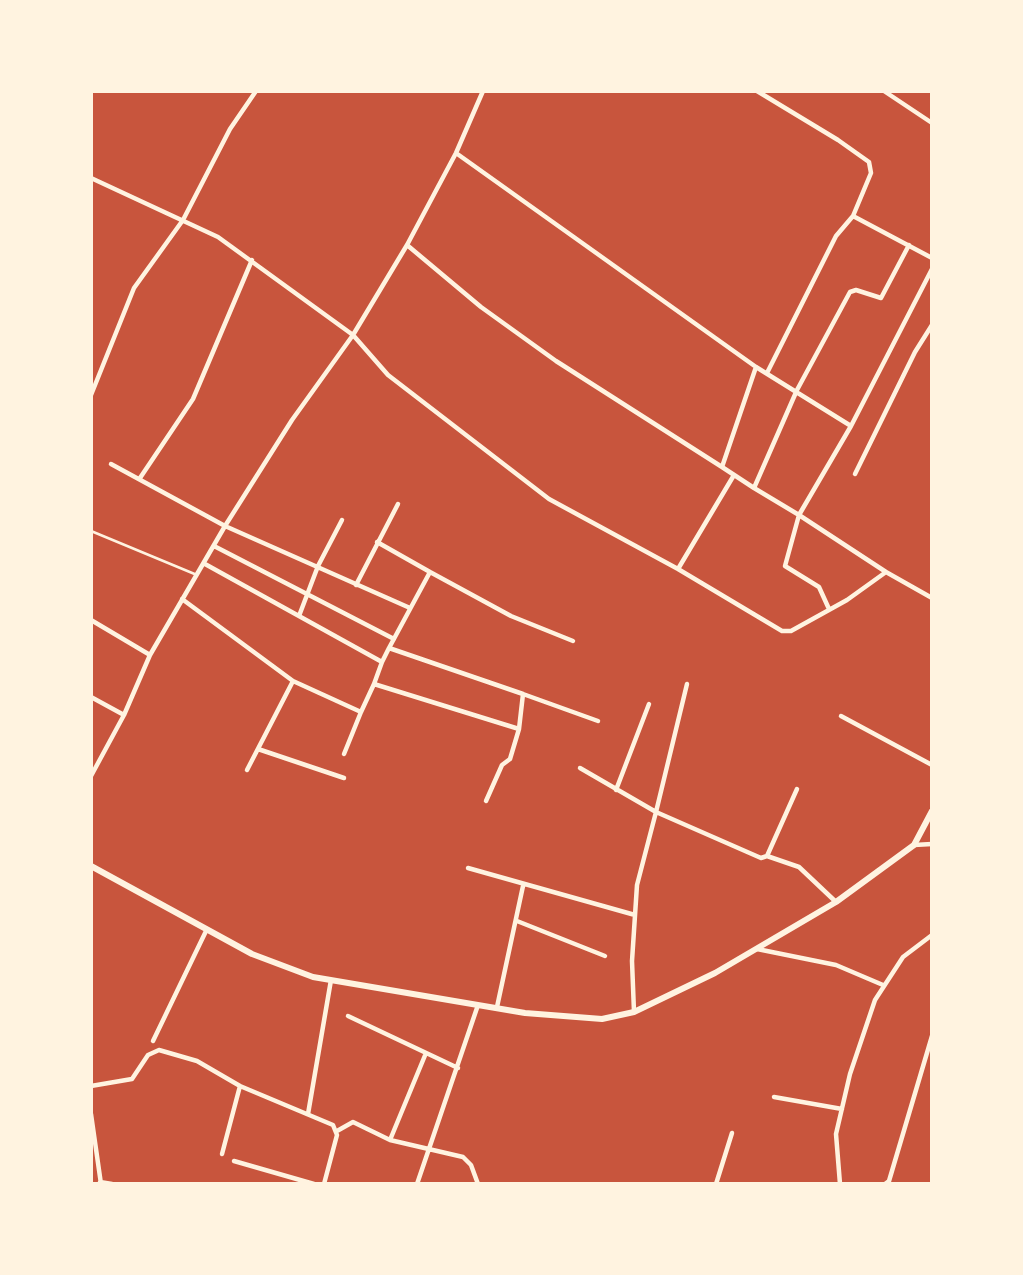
<!DOCTYPE html>
<style>
body{margin:0}
#map{position:relative;width:1023px;height:1275px;overflow:hidden;background:#c8553d;font-family:Signika,sans-serif}
canvas{display:block}
.frame{position:absolute;inset:0;border:93px solid #fff3e0;pointer-events:none}
</style>
<div id="map">
<canvas width="1023" height="1275"></canvas>
<div class="frame"></div>
</div>
<script>
const context = document.querySelector('canvas').getContext('2d');
context.lineJoin = 'round';
const toPath = rows => new Path2D(rows.map(r => 'M' + r).join(''));
function strokePath(path, color, width, dash) { context.strokeStyle = color; context.lineWidth = width; context.lineCap = dash ? 'butt' : 'round'; context.setLineDash(dash || []); context.stroke(path); }
strokePath(toPath([
 [91,531,197,575]
]), '#fff3e0', 2.5);
strokePath(toPath([
 [757,91,838,140,869,162,871,173,853,216,932,258],
 [884,91,932,123],
 [456,153,756,367,851,426,799,515,886,572],
 [91,178,218,237,353,335,388,375,549,499,678,569,782,631,791,631,847,600,886,572,932,598],
 [407,245,481,307,556,361,722,467,756,367],
 [767,373,836,236,853,216],
 [91,395,134,288,183,220,230,129,256,91],
 [851,426,932,269],
 [111,464,225,526,410,608],
 [722,467,754,488,797,390,850,292,856,290,881,298,909,245],
 [855,474,915,352,932,325],
 [140,478,193,399,252,260],
 [754,488,799,515,785,566,819,587,829,609],
 [377,542,430,572],
 [214,546,394,639],
 [678,569,734,475],
 [356,585,398,504],
 [182,599,293,681,361,712,374,684,519,729,523,694,389,648,382,662,205,564],
 [299,616,318,566,342,520],
 [91,620,150,655,225,526,292,420,353,335,407,245,456,153,483,91],
 [389,648,430,572,511,616,573,641],
 [374,684,382,662],
 [523,694,598,721],
 [91,697,124,715,150,655],
 [841,716,932,765],
 [258,749,344,778],
 [344,754,361,712],
 [580,768,656,812,687,684],
 [247,770,293,681],
 [91,776,124,715],
 [616,790,649,704],
 [486,801,502,765,510,759,519,729],
 [914,845,932,844],
 [767,856,799,867,836,902],
 [468,868,635,915],
 [517,921,605,956],
 [757,949,836,965,883,985],
 [497,1007,523,886],
 [634,1012,632,961,637,885,656,812,761,858,767,856,797,789],
 [348,1016,458,1068],
 [153,1041,207,929],
 [91,1086,132,1079,148,1055,159,1050,197,1061,240,1086,222,1154],
 [240,1086,333,1125,337,1135,324,1184],
 [774,1097,842,1109],
 [91,1114,101,1184],
 [308,1114,331,980],
 [337,1131,353,1122,390,1140,463,1157,471,1165,478,1184],
 [390,1140,426,1053],
 [234,1161,314,1184],
 [100,1182,112,1184],
 [417,1184,478,1005],
 [716,1184,732,1133],
 [840,1184,836,1134,850,1074,875,1000,903,957,932,935],
 [885,1184,889,1181,932,1036]
]), '#fff3e0', 4.5);
strokePath(toPath([
 [91,866,252,954,313,977,525,1013,602,1019,634,1012,715,973,836,902,914,845,932,811]
]), '#fff3e0', 6);
</script>
